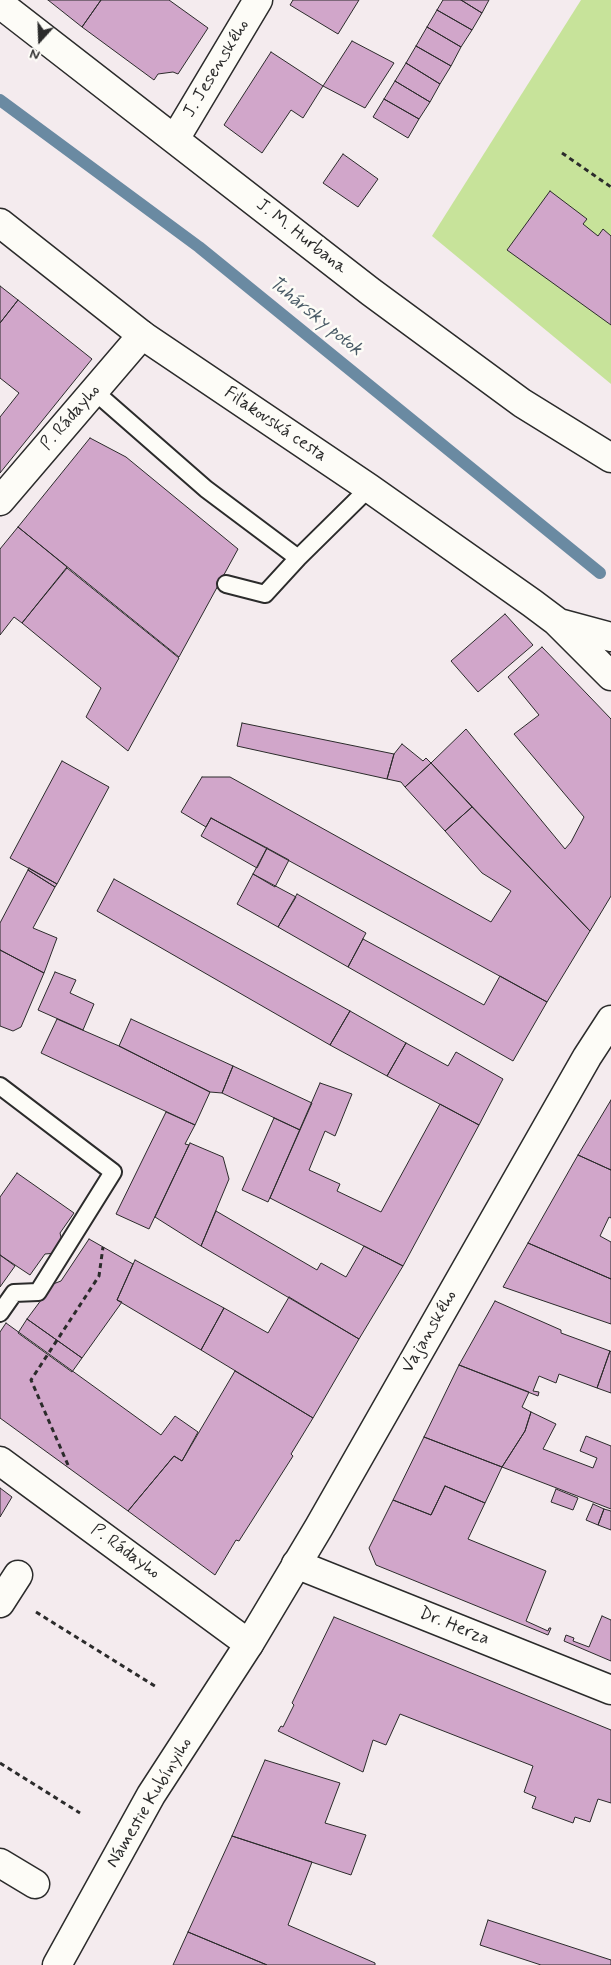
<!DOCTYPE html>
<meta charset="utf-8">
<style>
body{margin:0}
#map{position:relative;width:611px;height:1965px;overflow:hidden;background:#f4ebee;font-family:Mynerve,sans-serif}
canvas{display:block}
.north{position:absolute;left:15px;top:15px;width:50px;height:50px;-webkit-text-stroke:4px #fdfcf7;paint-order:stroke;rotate:200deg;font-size:14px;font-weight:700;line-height:20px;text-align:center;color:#2b2b2b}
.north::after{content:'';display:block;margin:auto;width:18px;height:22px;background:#2b2b2b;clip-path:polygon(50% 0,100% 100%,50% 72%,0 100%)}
</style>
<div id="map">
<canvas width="611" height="1965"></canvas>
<div class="north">N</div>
</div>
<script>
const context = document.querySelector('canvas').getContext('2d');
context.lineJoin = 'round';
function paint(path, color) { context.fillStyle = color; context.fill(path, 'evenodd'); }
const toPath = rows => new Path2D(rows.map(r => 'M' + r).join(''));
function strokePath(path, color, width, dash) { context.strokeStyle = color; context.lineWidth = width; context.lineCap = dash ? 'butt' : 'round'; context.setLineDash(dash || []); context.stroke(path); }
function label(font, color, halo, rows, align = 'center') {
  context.font = font + ' Mynerve,sans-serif'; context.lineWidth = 5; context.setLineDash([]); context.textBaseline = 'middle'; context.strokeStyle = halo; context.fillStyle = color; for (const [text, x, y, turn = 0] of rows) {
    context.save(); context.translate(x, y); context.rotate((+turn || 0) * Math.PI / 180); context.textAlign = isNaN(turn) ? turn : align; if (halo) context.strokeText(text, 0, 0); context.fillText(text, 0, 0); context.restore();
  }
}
paint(toPath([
 [581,0,611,0,611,384,432,236]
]), '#c7e39a');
strokePath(toPath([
 [0,100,199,247,600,573]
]), '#6a8aa2', 12);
const building = toPath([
 [48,0,101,0,82,27,48,0],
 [101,0,169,0,208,28,178,74,173,72,158,74,154,80,82,27,101,0],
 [293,0,359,0,338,34,290,5,293,0],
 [443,0,461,0,482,13,472,30,437,10,443,0],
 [461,0,489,0,482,13,461,0],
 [437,10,472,30,461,47,427,27,437,10],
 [427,27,461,47,451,66,416,46,427,27],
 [352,41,394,63,365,108,323,86,352,41],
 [416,46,451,66,440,84,406,63,416,46],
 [271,52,323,86,303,118,291,110,262,153,224,125,271,52],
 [406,63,440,84,430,102,395,81,406,63],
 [395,81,430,102,419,119,384,99,395,81],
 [384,99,419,119,408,138,373,117,384,99],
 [343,154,378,179,358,207,323,183,343,154],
 [550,191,587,219,583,224,598,236,603,229,611,236,611,325,507,250,550,191],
 [0,286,18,300,0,323,0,286],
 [18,300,92,359,0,473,0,417,19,393,0,378,0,323,18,300],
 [90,438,126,457,238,549,179,657,18,527,90,438],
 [18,527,67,567,22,623,14,617,0,635,0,549,18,527],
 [67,568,179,658,128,751,86,717,101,688,22,623,67,568],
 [505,614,533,645,478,692,451,661,505,614],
 [542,647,611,719,611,896,590,931,431,763,466,729,565,849,571,842,584,817,514,734,539,715,508,677,542,647],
 [242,723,394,754,387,779,237,746,242,723],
 [402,744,423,761,426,758,431,763,405,787,401,782,387,779,394,754,402,744],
 [62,761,109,787,57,884,10,858,62,761],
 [431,763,472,807,445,831,405,787,431,763],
 [202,777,230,777,491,922,511,891,482,873,445,831,472,807,590,931,547,1002,211,818,206,827,181,812,202,777],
 [211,818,267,848,257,868,201,836,211,818],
 [267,848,289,860,275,887,253,874,267,848],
 [29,868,57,884,55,887,28,870,29,868],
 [28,870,55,887,33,928,57,938,44,973,0,950,0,923,28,870],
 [253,874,296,897,278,927,237,904,253,874],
 [114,879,350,1011,330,1045,97,911,114,879],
 [297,894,366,933,348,967,278,927,297,894],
 [363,939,484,1005,500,976,547,1002,513,1061,348,967,363,939],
 [0,950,44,973,21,1027,13,1031,0,1026,0,950],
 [55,972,76,980,70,993,94,1004,83,1030,38,1010,55,972],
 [350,1011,406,1043,387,1076,330,1045,350,1011],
 [57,1019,119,1046,210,1092,195,1125,41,1053,57,1019],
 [131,1019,233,1066,222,1093,210,1092,119,1046,131,1019],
 [406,1043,448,1066,456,1052,503,1079,479,1125,387,1076,406,1043],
 [233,1066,312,1103,300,1130,222,1093,233,1066],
 [320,1083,352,1094,335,1136,325,1131,309,1170,340,1184,337,1191,381,1212,440,1104,479,1125,403,1266,270,1198,320,1083],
 [611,1100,611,1170,578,1155,611,1100],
 [166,1112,195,1125,185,1144,189,1145,149,1229,116,1214,166,1112],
 [274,1118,300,1130,268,1202,242,1190,274,1118],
 [190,1143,223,1157,229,1179,201,1246,155,1217,190,1143],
 [578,1155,611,1170,611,1218,609,1217,600,1236,611,1242,611,1279,528,1243,578,1155],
 [17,1173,74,1213,60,1233,63,1245,57,1253,45,1254,30,1275,0,1255,0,1197,17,1173],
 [216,1211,317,1270,321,1263,346,1277,364,1246,403,1266,359,1339,201,1246,216,1211],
 [89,1239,133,1264,117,1300,122,1302,82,1358,27,1319,53,1284,61,1281,89,1239],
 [528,1243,611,1279,611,1324,503,1287,528,1243],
 [0,1255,15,1266,0,1287,0,1255],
 [135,1260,224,1308,201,1350,117,1300,135,1260],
 [289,1297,359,1339,313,1418,201,1350,224,1308,268,1333,289,1297],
 [495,1301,561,1330,561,1333,610,1351,597,1388,559,1374,556,1383,539,1376,533,1391,539,1392,538,1396,459,1365,495,1301],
 [27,1319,82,1358,72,1372,18,1333,27,1319],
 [6,1323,161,1435,175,1416,198,1432,182,1461,174,1456,128,1511,0,1418,0,1332,6,1323],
 [610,1351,611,1352,611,1393,597,1388,610,1351],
 [459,1365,529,1392,522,1407,531,1412,525,1431,502,1467,424,1437,459,1365],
 [235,1371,313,1418,291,1454,293,1456,239,1541,236,1540,215,1575,128,1511,174,1456,182,1461,235,1371],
 [531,1412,556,1424,543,1449,593,1468,597,1458,580,1451,586,1436,611,1446,611,1509,502,1467,525,1431,531,1412],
 [424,1437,502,1467,485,1503,445,1486,431,1515,393,1500,424,1437],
 [445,1486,485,1503,468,1539,546,1571,526,1621,548,1631,549,1628,551,1628,548,1635,376,1565,369,1548,393,1500,431,1515,445,1486],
 [0,1488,12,1497,0,1517,0,1488],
 [556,1489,578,1498,573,1510,551,1502,556,1489],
 [593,1504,604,1509,598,1525,586,1520,593,1504],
 [604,1509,611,1511,611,1530,598,1525,604,1509],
 [602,1616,611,1620,611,1661,564,1641,566,1635,574,1638,573,1641,589,1647,602,1616],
 [334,1617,611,1730,611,1803,598,1799,590,1822,575,1817,573,1823,532,1808,536,1797,524,1792,533,1766,400,1714,386,1745,373,1740,363,1772,278,1731,281,1726,283,1727,294,1705,292,1703,334,1617],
 [265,1760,340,1783,325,1823,366,1835,351,1875,232,1836,265,1760],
 [232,1836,312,1862,288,1925,375,1963,375,1965,267,1965,188,1932,232,1836],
 [488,1920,611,1960,611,1965,541,1965,480,1945,488,1920],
 [188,1932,267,1965,173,1965,188,1932]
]);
paint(building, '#d1a6ca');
strokePath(building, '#2b2b2b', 1);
const lane = toPath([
 [94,391,206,489,298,558,369,488],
 [226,584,265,594,298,558],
 [0,1086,113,1172,38,1292,14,1293,0,1313]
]);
const street = toPath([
 [0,4,371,292,522,403,611,458],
 [175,139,258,0],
 [0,501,142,335],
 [0,1461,249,1644],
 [296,1564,611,1690],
 [0,1603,18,1575],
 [0,1863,35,1884]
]);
const secondary = toPath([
 [0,223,142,335,369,488,532,603,556,621,611,676],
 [559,623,611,637],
 [57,1965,151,1795,249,1644,319,1527,587,1057,611,1020]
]);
strokePath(lane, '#2b2b2b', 20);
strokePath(street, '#2b2b2b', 31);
strokePath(secondary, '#2b2b2b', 31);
strokePath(toPath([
 [562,153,611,187],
 [68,1465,31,1380,99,1276,103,1247],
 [36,1612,158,1688],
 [0,1763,80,1813]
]), '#2b2b2b', 3, [5, 4]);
strokePath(lane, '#fdfcf7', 16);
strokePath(street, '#fdfcf7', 28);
strokePath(secondary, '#fdfcf7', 28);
label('18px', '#2b2b2b', '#fdfcf7', [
 ["J. Jesenského",217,69,-59],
 ["J. M. Hurbana",301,237,38],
 ["P. Rádayho",71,418,-49],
 ["Fiľakovská cesta",275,425,34],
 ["Vajanského",430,1332,-60],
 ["P. Rádayho",125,1552,36],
 ["Dr. Herza",454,1627,22],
 ["Námestie Kubínyiho",150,1803,-59]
]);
label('italic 19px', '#4a5b67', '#fdfcf7', [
 ["Tuhársky potok",315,317,39]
]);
</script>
